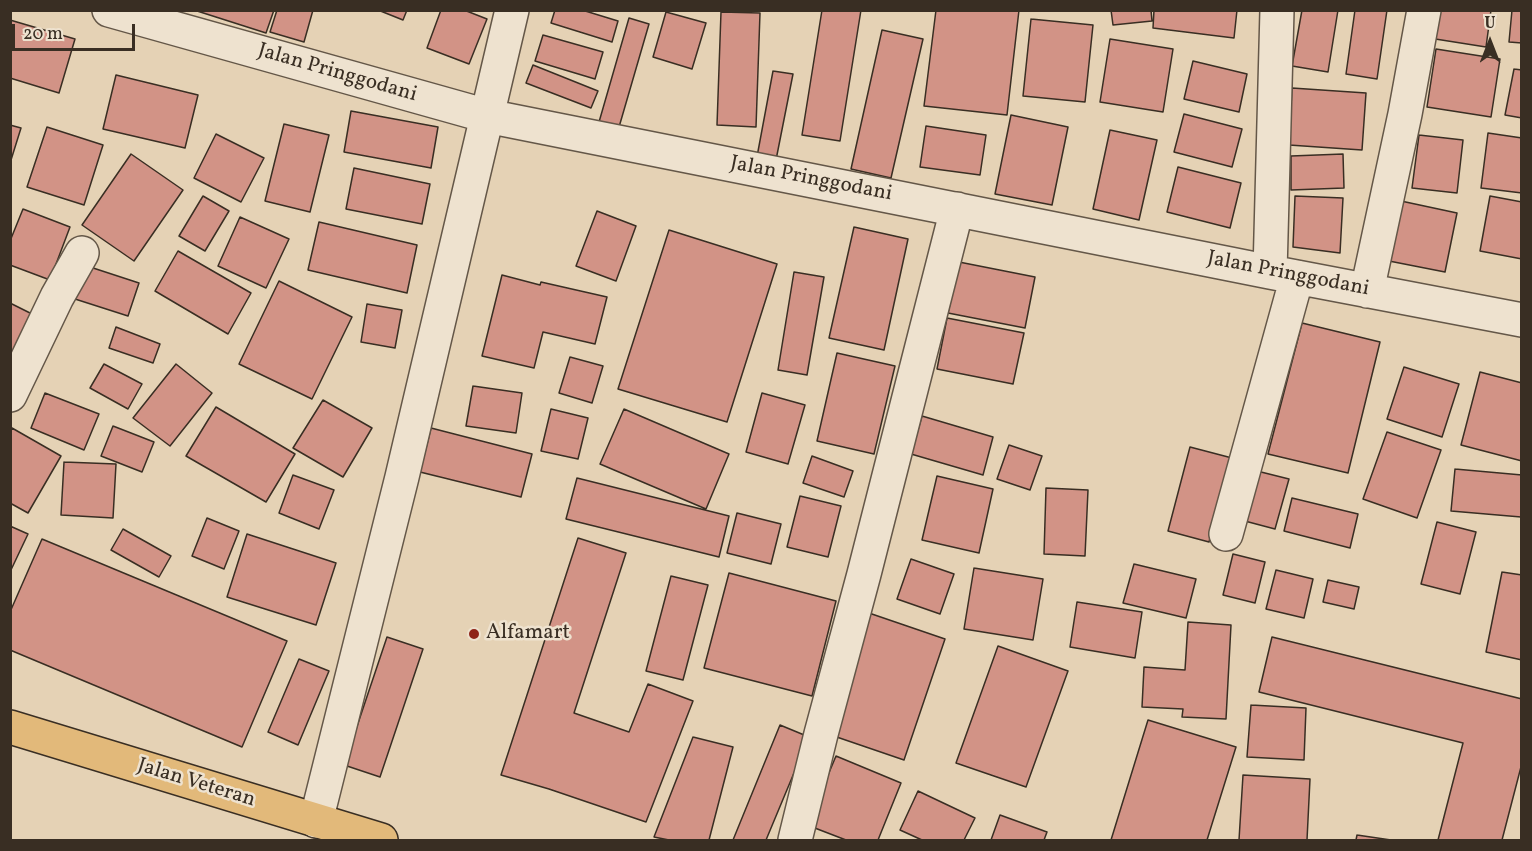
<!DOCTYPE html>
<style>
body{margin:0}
#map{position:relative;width:1532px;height:851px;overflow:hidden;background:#e5d2b5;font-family:Vollkorn,serif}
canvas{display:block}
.frame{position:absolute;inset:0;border:12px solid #392e23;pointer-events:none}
.north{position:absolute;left:1460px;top:12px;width:60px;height:60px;-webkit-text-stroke:4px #eee2cf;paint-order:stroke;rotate:0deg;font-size:16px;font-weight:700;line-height:24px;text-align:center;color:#392e23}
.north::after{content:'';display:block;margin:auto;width:21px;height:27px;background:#392e23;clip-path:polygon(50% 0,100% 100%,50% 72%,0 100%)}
.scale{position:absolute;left:12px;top:24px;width:123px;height:27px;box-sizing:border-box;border:3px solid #392e23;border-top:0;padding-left:8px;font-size:18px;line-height:21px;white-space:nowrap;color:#392e23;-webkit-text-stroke:4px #eee2cf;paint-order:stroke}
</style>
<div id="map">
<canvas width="1532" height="851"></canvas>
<div class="frame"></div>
<div class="north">U</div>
<div class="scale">20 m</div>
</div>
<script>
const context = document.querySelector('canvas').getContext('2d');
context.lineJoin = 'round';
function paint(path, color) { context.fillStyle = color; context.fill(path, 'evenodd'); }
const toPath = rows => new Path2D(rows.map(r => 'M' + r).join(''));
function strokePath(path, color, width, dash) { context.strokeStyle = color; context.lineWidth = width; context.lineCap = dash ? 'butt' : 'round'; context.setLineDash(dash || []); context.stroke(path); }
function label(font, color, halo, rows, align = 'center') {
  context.font = font + ' Vollkorn,serif'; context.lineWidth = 5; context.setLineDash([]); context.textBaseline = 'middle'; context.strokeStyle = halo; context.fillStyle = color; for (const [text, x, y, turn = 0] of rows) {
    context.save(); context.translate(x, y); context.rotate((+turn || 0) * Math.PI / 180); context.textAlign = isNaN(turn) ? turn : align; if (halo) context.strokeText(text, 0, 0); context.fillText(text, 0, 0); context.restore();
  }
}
const building = toPath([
 [194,10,274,10,266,33,194,10],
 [277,10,313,10,304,42,270,32,277,10],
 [378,10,407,10,403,20,378,10],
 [441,10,464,10,487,19,469,64,427,48,441,10],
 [555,10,582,10,618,21,612,42,551,23,555,10],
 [822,10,861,10,840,141,802,135,822,10],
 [936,10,1019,10,1007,115,924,106,936,10],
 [1111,10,1151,10,1152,21,1113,25,1111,10],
 [1154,10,1237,10,1234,38,1153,28,1154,10],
 [1302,10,1338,10,1328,72,1292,66,1302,10],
 [1355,10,1387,10,1377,79,1346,74,1355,10],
 [1433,10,1491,10,1486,47,1429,38,1433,10],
 [1512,10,1522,10,1522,43,1509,42,1512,10],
 [666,12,706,23,692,69,653,57,666,12],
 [721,12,760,13,756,127,717,125,721,12],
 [629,18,649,24,617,134,597,129,629,18],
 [1031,19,1093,25,1085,102,1023,96,1031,19],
 [10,20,75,39,59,93,10,78,10,20],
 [882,30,923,39,891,178,851,169,882,30],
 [543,35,603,52,595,79,535,61,543,35],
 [1110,39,1173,49,1163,112,1100,102,1110,39],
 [1436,49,1500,59,1491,117,1427,107,1436,49],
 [1193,61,1247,74,1239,112,1184,99,1193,61],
 [533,65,598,91,591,108,526,83,533,65],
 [1514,69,1522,70,1522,118,1505,115,1514,69],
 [773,71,793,74,775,165,756,162,773,71],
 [116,75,198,95,185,148,103,129,116,75],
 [1292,88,1366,93,1362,150,1289,145,1292,88],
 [351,111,438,127,431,168,344,152,351,111],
 [1184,114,1242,129,1232,167,1174,152,1184,114],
 [1011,115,1068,127,1052,205,995,194,1011,115],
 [284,124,329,135,310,212,265,201,284,124],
 [10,125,21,128,11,160,10,160,10,125],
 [926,126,986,135,980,175,920,167,926,126],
 [47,127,103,145,84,205,27,187,47,127],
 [1110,130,1157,140,1139,220,1093,209,1110,130],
 [1488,133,1522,138,1522,193,1481,188,1488,133],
 [216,134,264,158,241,202,194,178,216,134],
 [1419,135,1463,140,1457,193,1412,188,1419,135],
 [131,154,183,190,134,261,82,225,131,154],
 [1343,154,1344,188,1291,190,1291,156,1343,154],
 [1178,167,1241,183,1230,228,1167,212,1178,167],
 [354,168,430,184,422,224,346,209,354,168],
 [203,196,229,211,205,251,179,236,203,196],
 [1295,196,1343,198,1340,253,1293,247,1295,196],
 [1490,196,1522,202,1522,259,1480,251,1490,196],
 [1401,201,1457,213,1445,272,1389,261,1401,201],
 [23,209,70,227,50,280,10,265,10,241,23,209],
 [597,211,636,226,616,281,576,266,597,211],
 [240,217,289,239,266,288,218,266,240,217],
 [319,222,417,245,407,293,308,270,319,222],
 [854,227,908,239,884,350,829,338,854,227],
 [669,230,777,264,727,422,618,389,669,230],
 [178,251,251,293,228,334,155,291,178,251],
 [959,262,1035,277,1025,328,948,313,959,262],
 [87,266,139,283,128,316,75,299,87,266],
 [794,272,824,277,807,375,778,370,794,272],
 [502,275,540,285,541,282,607,297,595,344,543,332,534,368,482,356,502,275],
 [279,281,352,317,312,399,239,364,279,281],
 [10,303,38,317,10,368,10,303],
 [367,304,402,310,395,348,361,342,367,304],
 [947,318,1024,333,1013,384,937,369,947,318],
 [1302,323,1380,342,1348,473,1268,454,1302,323],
 [116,327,160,344,153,363,109,348,116,327],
 [837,353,895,366,874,454,817,441,837,353],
 [570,357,603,366,592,403,559,393,570,357],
 [104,364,142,384,128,409,90,388,104,364],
 [176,364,212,393,170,446,133,418,176,364],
 [1404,367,1459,384,1442,437,1387,419,1404,367],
 [1480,372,1522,383,1522,461,1461,445,1480,372],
 [473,386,522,393,516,433,466,426,473,386],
 [45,393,99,414,84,450,31,428,45,393],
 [762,393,805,405,788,464,746,452,762,393],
 [323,400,372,428,343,477,293,448,323,400],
 [216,407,295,454,266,502,186,456,216,407],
 [551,409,588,418,578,459,541,451,551,409],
 [624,409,729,454,706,509,600,464,624,409],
 [922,416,993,437,983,475,911,454,922,416],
 [113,426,154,442,142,472,101,456,113,426],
 [12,428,61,456,28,513,10,503,10,432,12,428],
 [431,428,532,454,521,497,420,472,431,428],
 [1387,432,1441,450,1417,518,1363,499,1387,432],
 [1009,445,1042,456,1030,490,997,479,1009,445],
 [1190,447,1232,458,1209,542,1168,531,1190,447],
 [812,456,853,471,844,497,803,483,812,456],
 [64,462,116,464,113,518,61,515,64,462],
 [1455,469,1522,475,1521,517,1451,511,1455,469],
 [1253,470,1289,479,1275,529,1241,520,1253,470],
 [293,475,334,490,319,529,279,513,293,475],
 [937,476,993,489,979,553,922,540,937,476],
 [577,478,729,516,719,557,566,519,577,478],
 [1046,488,1088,490,1085,556,1044,554,1046,488],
 [800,496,841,506,828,557,787,547,800,496],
 [1292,498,1358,514,1350,548,1284,531,1292,498],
 [737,513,781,524,771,564,727,553,737,513],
 [207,518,239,531,224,569,192,556,207,518],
 [1437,522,1476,532,1460,594,1421,584,1437,522],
 [10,526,28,534,10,572,10,526],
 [123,529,171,556,159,577,111,550,123,529],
 [247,534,336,563,316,625,227,597,247,534],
 [578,538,626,553,574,713,629,732,648,684,693,701,646,822,549,789,501,775,578,538],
 [42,539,287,641,242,747,10,650,10,612,42,539],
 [1233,554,1265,562,1255,603,1223,595,1233,554],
 [911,559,954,574,940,614,897,599,911,559],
 [1134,564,1196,579,1186,618,1123,603,1134,564],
 [974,568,1043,579,1033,640,964,629,974,568],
 [1276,570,1313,579,1304,618,1266,609,1276,570],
 [1502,572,1522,575,1522,660,1486,652,1502,572],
 [729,573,836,601,812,696,704,668,729,573],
 [671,576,708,585,683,680,646,671,671,576],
 [1328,580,1359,587,1354,609,1323,602,1328,580],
 [1077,602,1142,612,1135,658,1070,647,1077,602],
 [866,612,945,639,904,760,825,733,866,612],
 [1188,622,1231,625,1226,719,1182,717,1183,709,1142,707,1144,667,1185,670,1188,622],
 [387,637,423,649,380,777,344,765,387,637],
 [1272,637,1522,699,1522,763,1502,840,1438,840,1463,743,1259,692,1272,637],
 [998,646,1068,671,1026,787,956,763,998,646],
 [299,659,329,671,298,745,268,732,299,659],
 [1251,705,1306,708,1304,760,1247,757,1251,705],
 [1148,720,1236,747,1207,840,1111,840,1148,720],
 [780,725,809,737,766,840,733,840,780,725],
 [693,737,733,747,709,840,669,840,654,837,693,737],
 [836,756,901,783,878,840,846,840,807,825,836,756],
 [1243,775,1310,779,1307,840,1239,840,1243,775],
 [918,791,975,818,964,840,922,840,900,830,918,791],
 [1000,815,1047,832,1044,840,991,840,1000,815],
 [1357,835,1391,840,1356,840,1357,835]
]);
paint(building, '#d29386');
strokePath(building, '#392e23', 1.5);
const minor = toPath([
 [109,10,487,116,1270,272,1522,320],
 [1270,272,1277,10],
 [1367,291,1405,114,1424,10],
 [10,395,57,297,82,253],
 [1226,534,1297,277],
 [316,821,402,477,512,10],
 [795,840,821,734,864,574,957,209]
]);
const major = toPath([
 [10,727,381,840]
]);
strokePath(minor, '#645748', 36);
strokePath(major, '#392e23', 36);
strokePath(minor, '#eee2cf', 33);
strokePath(major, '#e2b97a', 33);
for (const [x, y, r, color] of [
 [474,634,6,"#8f2418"]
]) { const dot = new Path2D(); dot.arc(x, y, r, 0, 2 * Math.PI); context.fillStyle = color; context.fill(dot); strokePath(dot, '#eee2cf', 2); }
label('21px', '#392e23', '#eee2cf', [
 ["Jalan Pringgodani",337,74,16],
 ["Jalan Pringgodani",811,180,11],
 ["Jalan Pringgodani",1288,275,11],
 ["Jalan Veteran",196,784,17]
]);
label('21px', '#392e23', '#eee2cf', [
 ["Alfamart",486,634]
], 'left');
</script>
